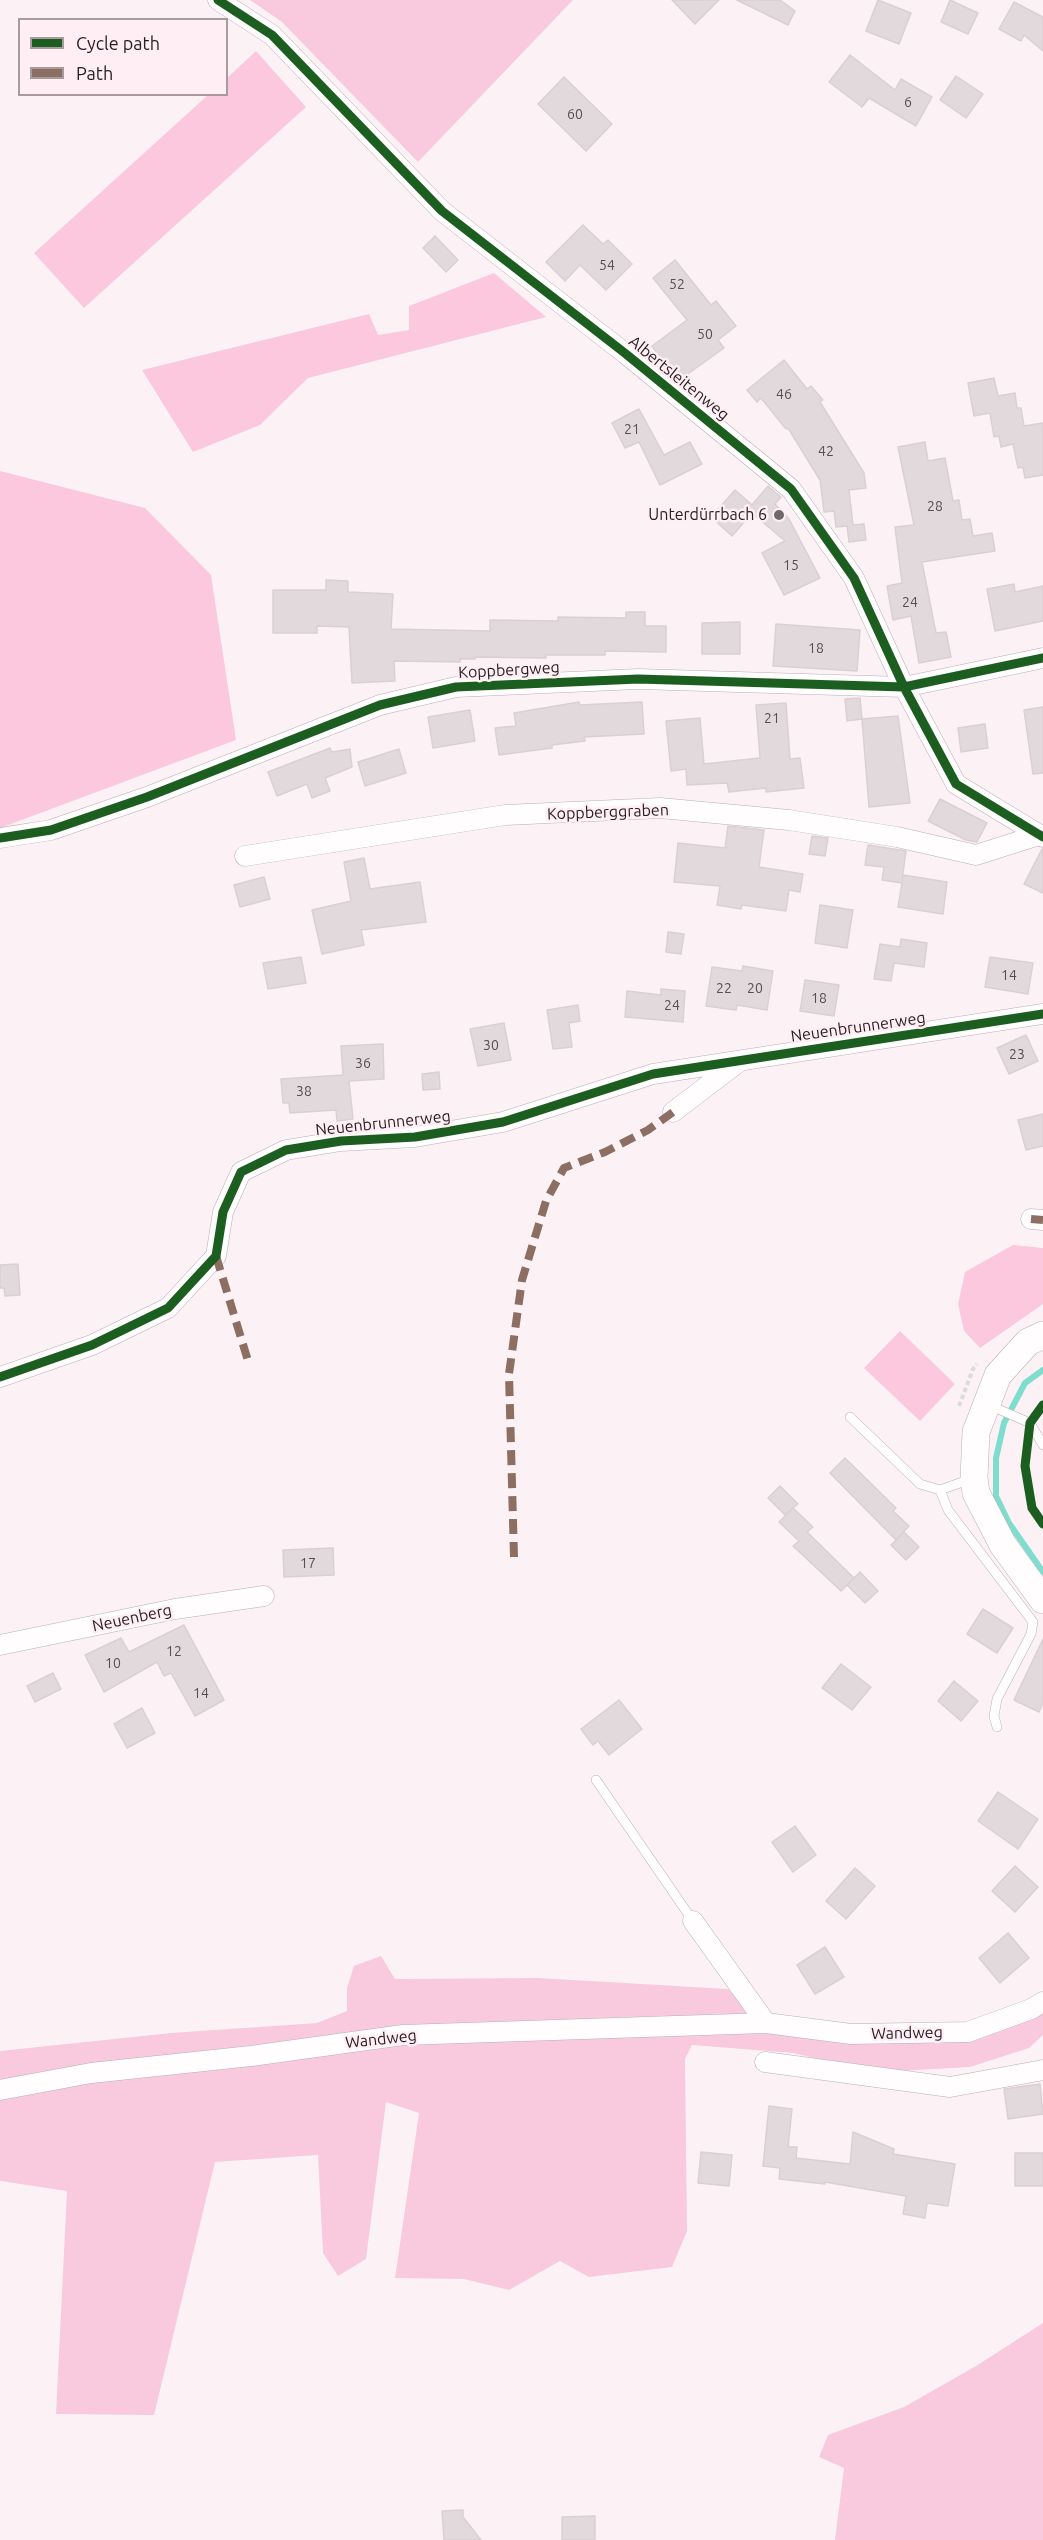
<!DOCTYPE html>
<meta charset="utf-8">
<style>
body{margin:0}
#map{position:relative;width:1043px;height:2540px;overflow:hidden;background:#fcf2f6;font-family:Ubuntu,sans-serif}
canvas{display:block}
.legend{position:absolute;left:18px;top:18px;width:210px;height:78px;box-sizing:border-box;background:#ffeff5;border:2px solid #a89ba0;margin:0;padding:8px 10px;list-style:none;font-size:18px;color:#261d21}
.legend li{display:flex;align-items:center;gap:12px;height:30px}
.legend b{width:30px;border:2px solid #a89ba0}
</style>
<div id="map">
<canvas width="1043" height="2540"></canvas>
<ul class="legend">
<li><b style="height:8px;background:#1b5e20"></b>Cycle path</li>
<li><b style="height:8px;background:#8d6e63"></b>Path</li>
</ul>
</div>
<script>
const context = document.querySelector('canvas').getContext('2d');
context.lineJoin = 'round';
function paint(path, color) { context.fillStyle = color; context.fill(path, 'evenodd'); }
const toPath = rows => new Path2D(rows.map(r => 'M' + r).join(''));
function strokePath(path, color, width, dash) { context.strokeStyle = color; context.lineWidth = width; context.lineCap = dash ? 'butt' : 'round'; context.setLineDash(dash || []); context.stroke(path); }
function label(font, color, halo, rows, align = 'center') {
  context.font = font + ' Ubuntu,sans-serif'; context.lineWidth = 5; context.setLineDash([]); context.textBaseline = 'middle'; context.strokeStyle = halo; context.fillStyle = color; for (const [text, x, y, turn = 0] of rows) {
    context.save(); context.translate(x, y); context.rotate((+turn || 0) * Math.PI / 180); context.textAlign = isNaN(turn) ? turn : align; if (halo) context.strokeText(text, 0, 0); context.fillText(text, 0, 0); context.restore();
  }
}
paint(toPath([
 [256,51,306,107,84,308,34,253,208,95,226,94,227,78],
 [494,273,546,317,308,378,260,425,193,452,142,370,369,314,378,335,409,330,409,306],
 [0,471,145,508,211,575,236,740,0,828],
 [1013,1245,1043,1248,1043,1304,980,1348,964,1331,958,1304,965,1272],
 [900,1331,955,1384,920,1421,864,1368]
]), '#fbc8de');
paint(toPath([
 [250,0,573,0,418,162,282,22],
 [381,1956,395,1979,538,1978,728,1989,766,2029,900,2043,952,2041,1043,2006,1043,2035,1029,2048,970,2067,898,2071,835,2063,793,2053,692,2045,685,2059,687,2231,672,2267,589,2277,560,2261,509,2290,464,2279,395,2278,419,2113,386,2102,366,2259,338,2276,323,2253,318,2155,215,2162,154,2415,56,2414,67,2191,0,2181,0,2051,171,2033,317,2023,347,2011,347,1988,354,1966],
 [1043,2323,1043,2540,835,2540,844,2468,819,2457,828,2435,904,2407,976,2366]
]), '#f9cade');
strokePath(toPath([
 [1043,1370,1025,1383,1004,1423,996,1458,996,1496,1009,1523,1043,1572]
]), '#7fddce', 6);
const building = toPath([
 [672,0,719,0,695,24,672,0],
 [737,0,780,0,795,11,788,25,737,0],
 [878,0,911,13,899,44,866,31,878,0],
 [950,0,978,13,968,34,941,22,950,0],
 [1014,2,1043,17,1043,51,1024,35,1021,41,999,29,1014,2],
 [850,55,895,90,901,79,932,97,916,126,869,98,862,107,829,82,850,55],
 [956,76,983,94,966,118,940,100,956,76],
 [564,77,612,124,586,151,538,104,564,77],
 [583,225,603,244,608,240,632,264,606,290,580,265,565,281,546,262,583,225],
 [435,236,458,260,446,272,423,248,435,236],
 [675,260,711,305,716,301,736,326,718,340,724,348,678,381,673,377,652,346,687,320,653,278,675,260],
 [784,360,807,389,811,386,823,400,820,402,864,473,866,488,849,490,853,525,864,524,866,540,849,542,847,526,836,527,834,511,824,512,820,480,788,428,786,429,761,398,757,402,747,390,784,360],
 [994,378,998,396,1015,393,1017,408,1021,408,1024,426,1043,423,1043,475,1025,478,1023,467,1018,468,1013,444,1001,447,999,436,994,437,990,413,974,416,968,383,994,378],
 [639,409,664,455,690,442,702,464,660,485,639,442,625,448,612,423,639,409],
 [925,442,928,461,945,458,953,501,959,500,962,520,970,519,973,536,992,533,995,551,922,562,936,633,946,632,951,657,919,663,911,616,893,620,887,586,902,583,895,527,914,525,898,447,925,442],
 [768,486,781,497,775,504,789,519,820,578,784,595,762,553,785,541,752,513,732,536,711,517,735,490,752,505,768,486],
 [326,580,348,581,348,592,393,594,391,629,490,631,490,620,558,621,558,617,626,618,626,612,645,612,645,626,666,626,666,652,605,651,605,655,546,655,546,658,475,657,475,659,460,659,460,662,394,661,395,681,352,683,349,627,317,626,317,633,273,633,273,590,326,590,326,580],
 [1014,584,1015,592,1043,586,1043,621,995,631,987,589,1014,584],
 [740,622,740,654,702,654,702,623,740,622],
 [776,624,860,630,857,671,773,666,776,624],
 [860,698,862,719,847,721,845,699,860,698],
 [579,702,580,705,642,702,644,734,584,737,585,741,552,745,552,748,499,755,495,728,516,726,514,713,579,702],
 [786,703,790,759,800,758,804,788,766,792,766,788,729,792,727,783,687,785,686,769,671,771,666,721,700,718,704,764,760,758,756,705,786,703],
 [1043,707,1043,773,1033,774,1024,710,1043,707],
 [470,710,475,741,433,748,428,717,470,710],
 [898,716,910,803,869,807,862,719,898,716],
 [985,724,988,748,961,752,958,728,985,724],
 [330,748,332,752,350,749,352,767,325,778,330,791,312,798,307,784,277,796,268,772,330,748],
 [399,749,406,773,365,786,358,762,399,749],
 [940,799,987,823,977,842,966,840,928,821,940,799],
 [728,826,764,830,759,867,803,874,800,892,789,890,786,911,742,905,741,909,717,905,720,886,674,882,678,843,725,848,728,826],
 [812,836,828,838,825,856,809,854,812,836],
 [868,845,906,851,902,880,903,875,947,882,943,914,898,907,902,883,882,880,884,867,865,865,868,845],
 [1042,849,1043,849,1043,893,1024,884,1042,849],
 [364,858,370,889,420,882,426,922,361,930,364,945,322,954,312,910,351,901,344,862,364,858],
 [264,877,270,899,240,907,234,885,264,877],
 [820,905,853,910,847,948,815,943,820,905],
 [668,932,684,934,681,954,666,952,668,932],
 [901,939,927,943,924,967,894,963,891,981,874,979,880,944,900,947,901,939],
 [301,957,306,983,268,989,263,963,301,957],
 [990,957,1033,963,1028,994,985,987,990,957],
 [743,966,773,971,767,1010,737,1005,736,1010,706,1006,712,967,742,971,743,966],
 [805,980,839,985,834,1016,800,1011,805,980],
 [661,989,685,991,683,1022,625,1017,627,991,661,995,661,989],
 [578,1005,580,1021,569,1023,572,1047,553,1049,547,1010,578,1005],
 [504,1023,511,1060,478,1066,470,1029,504,1023],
 [1026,1035,1038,1061,1009,1074,997,1048,1026,1035],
 [383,1044,384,1079,349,1081,353,1119,337,1121,336,1110,290,1113,289,1103,283,1103,281,1079,343,1075,341,1046,383,1044],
 [439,1072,440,1089,423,1090,422,1074,439,1072],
 [1043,1114,1043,1146,1026,1150,1018,1120,1043,1114],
 [18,1264,20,1295,5,1296,4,1288,0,1288,0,1265,18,1264],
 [845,1458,896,1508,893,1511,909,1526,896,1540,830,1473,845,1458],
 [780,1486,798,1504,793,1508,813,1527,807,1532,854,1578,841,1591,793,1546,799,1541,779,1522,792,1509,785,1515,768,1498,780,1486],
 [904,1532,919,1547,906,1560,891,1545,904,1532],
 [333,1548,334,1575,284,1577,283,1550,333,1548],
 [860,1572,878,1591,865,1603,847,1585,860,1572],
 [983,1609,1013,1628,997,1653,967,1634,983,1609],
 [184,1625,224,1700,195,1716,171,1673,164,1676,157,1662,104,1692,85,1655,121,1638,129,1652,184,1625],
 [1043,1639,1043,1703,1039,1712,1014,1700,1043,1639],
 [841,1664,871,1687,852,1710,822,1688,841,1664],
 [53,1673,61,1689,35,1702,27,1686,53,1673],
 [954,1681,978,1701,961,1721,938,1701,954,1681],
 [619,1700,642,1729,609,1755,598,1741,593,1745,581,1729,619,1700],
 [142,1708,155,1733,127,1748,114,1724,142,1708],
 [998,1792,1038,1819,1018,1849,978,1821,998,1792],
 [795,1826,816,1855,793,1872,772,1842,795,1826],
 [1015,1866,1038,1887,1015,1912,992,1891,1015,1866],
 [855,1868,875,1886,846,1919,826,1901,855,1868],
 [1008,1933,1029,1958,1000,1983,979,1958,1008,1933],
 [825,1947,844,1977,815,1994,797,1965,825,1947],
 [1040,2084,1043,2114,1008,2119,1004,2089,1040,2084],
 [769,2106,792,2109,788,2147,797,2147,796,2158,850,2164,853,2132,894,2149,893,2154,955,2164,948,2206,927,2203,925,2218,903,2214,906,2196,825,2182,825,2184,779,2179,780,2168,763,2166,769,2106],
 [701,2152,732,2155,729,2186,698,2183,701,2152],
 [1015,2153,1043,2153,1043,2186,1015,2186,1015,2153],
 [463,2510,463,2517,481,2540,444,2540,442,2511,463,2510],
 [595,2516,595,2540,562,2540,562,2517,595,2516]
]);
paint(building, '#e2d9dc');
strokePath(building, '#dad0d4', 1.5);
const lane = toPath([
 [989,1405,1030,1423,1043,1445],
 [850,1417,920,1484,940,1490,948,1510,1033,1622,1031,1634,997,1699,994,1716,997,1727],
 [940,1490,971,1479],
 [596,1780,693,1921]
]);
const street = toPath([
 [218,0,272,35,442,211,626,354,791,489,854,578,904,687,956,784,1043,837],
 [0,838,51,830,147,797,380,705,456,687,638,679,904,687,1043,658],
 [245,856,505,815,660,808,789,820,897,837,976,855,1039,835],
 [673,1112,740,1061],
 [1031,1219,1043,1220],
 [0,1377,92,1345,168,1308,216,1256,223,1212,241,1172,286,1150,341,1141,415,1137,503,1122,653,1074,1043,1014],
 [0,1645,175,1609,264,1596],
 [693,1921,766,2023],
 [765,2062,950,2087,1043,2070],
 [0,2090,91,2073,251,2056,403,2035,766,2023,851,2034,968,2032,1031,2009,1043,2002]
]);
const secondary = toPath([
 [1043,1335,1028,1342,998,1375,976,1432,974,1478,976,1493,1003,1545,1043,1600]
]);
strokePath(lane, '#b8afb3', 10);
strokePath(street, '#b8afb3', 21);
strokePath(secondary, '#b8afb3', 28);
strokePath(toPath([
 [959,1406,973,1369,977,1364]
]), '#dddadb', 4, [4.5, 3]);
strokePath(lane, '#fffdfe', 9);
strokePath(street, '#fffdfe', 20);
strokePath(secondary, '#fffdfe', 27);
strokePath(toPath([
 [1031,1219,1043,1220],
 [216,1256,249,1364],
 [514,1557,509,1374,522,1280,546,1201,564,1168,605,1152,648,1130,673,1112]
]), '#8d6e63', 8, [15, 8]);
strokePath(toPath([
 [218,0,272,35,442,211,626,354,791,489,854,578,904,687,956,784,1043,837],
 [0,838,51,830,147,797,380,705,456,687,638,679,904,687,1043,658],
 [0,1377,92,1345,168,1308,216,1256,223,1212,241,1172,286,1150,341,1141,415,1137,503,1122,653,1074,1043,1014],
 [1043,1405,1030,1423,1025,1466,1032,1508,1043,1524]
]), '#1b5e20', 9);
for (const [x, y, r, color] of [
 [779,515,6,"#71686c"]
]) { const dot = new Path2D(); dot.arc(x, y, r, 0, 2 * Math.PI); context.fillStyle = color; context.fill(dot); strokePath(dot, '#ffeff5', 2); }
label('14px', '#574e52', null, [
 ["6",908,102],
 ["60",575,114],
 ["54",607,265],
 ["52",677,284],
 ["50",705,334],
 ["46",784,394],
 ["21",632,429],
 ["42",826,451],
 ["28",935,506],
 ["15",791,565],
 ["24",910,602],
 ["18",816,648],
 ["21",772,718],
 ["14",1009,975],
 ["22",724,988],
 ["20",755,988],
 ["18",819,998],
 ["24",672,1005],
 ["30",491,1045],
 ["23",1017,1054],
 ["36",363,1063],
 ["38",304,1091],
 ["17",308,1563],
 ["12",174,1651],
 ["10",113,1663],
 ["14",201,1693]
]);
label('16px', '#261d21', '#ffeff5', [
 ["Albertsleitenweg",679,378,39],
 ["Koppbergweg",509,670,-3],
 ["Koppberggraben",608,812,-2],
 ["Neuenbrunnerweg",858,1027,-8],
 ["Neuenbrunnerweg",383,1123,-6],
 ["Neuenberg",132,1618,-12],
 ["Wandweg",907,2033,-1],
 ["Wandweg",381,2039,-6]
]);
label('16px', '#261d21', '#ffeff5', [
 ["Unterdürrbach 6",767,515]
], 'right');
</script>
